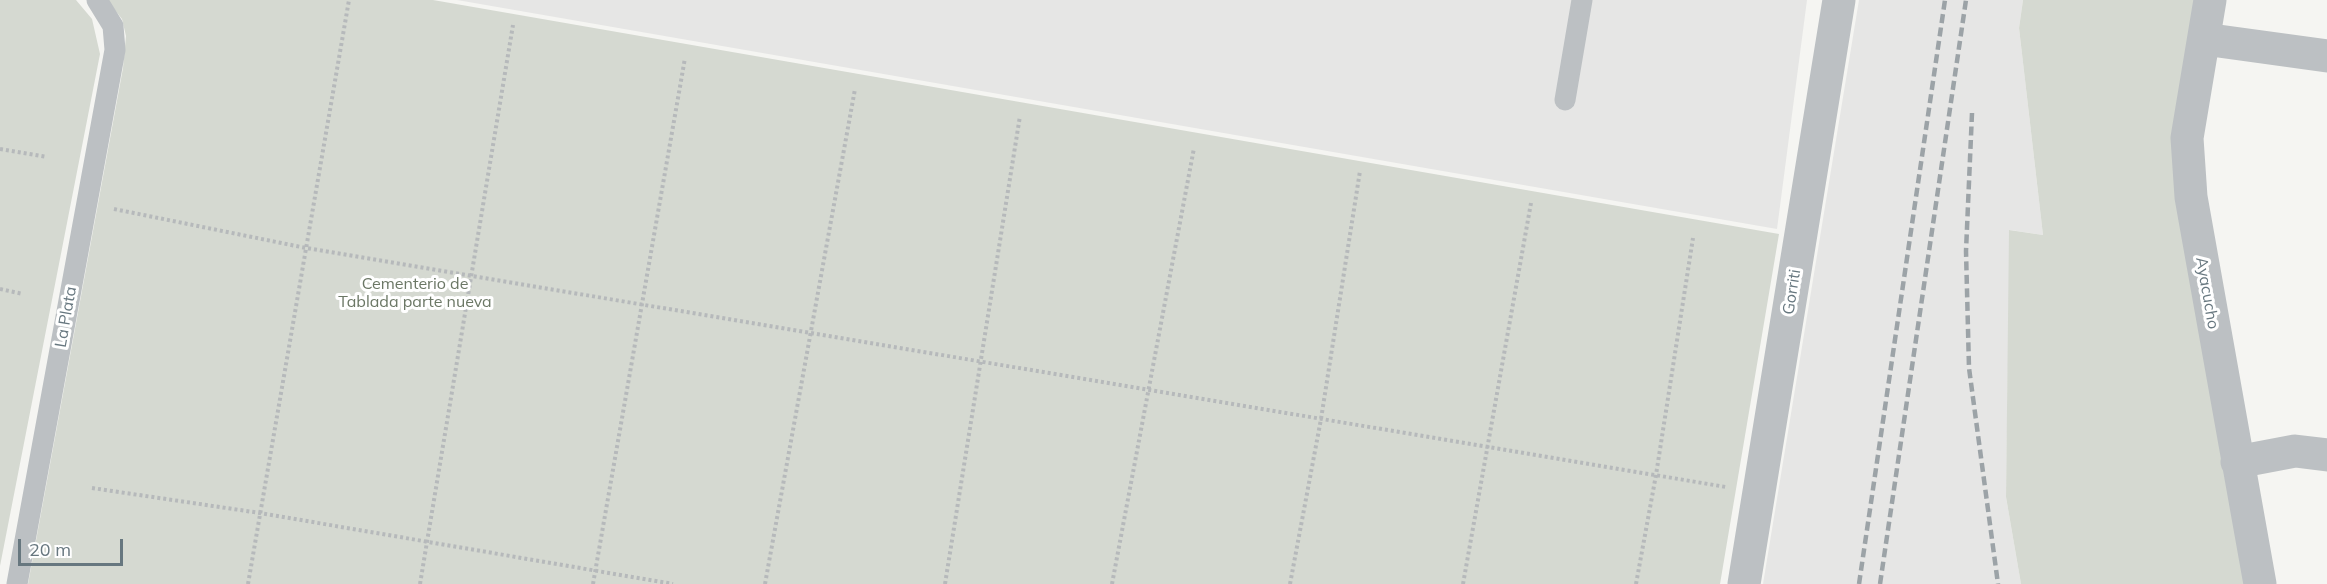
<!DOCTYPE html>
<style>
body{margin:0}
#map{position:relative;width:2327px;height:584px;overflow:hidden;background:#f5f5f2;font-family:Mulish,sans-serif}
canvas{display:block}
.scale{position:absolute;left:18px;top:539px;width:105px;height:27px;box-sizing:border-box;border:3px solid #67777f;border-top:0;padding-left:8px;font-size:18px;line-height:21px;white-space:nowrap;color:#67777f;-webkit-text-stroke:4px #fff;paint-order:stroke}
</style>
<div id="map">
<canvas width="2327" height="584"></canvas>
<div class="scale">20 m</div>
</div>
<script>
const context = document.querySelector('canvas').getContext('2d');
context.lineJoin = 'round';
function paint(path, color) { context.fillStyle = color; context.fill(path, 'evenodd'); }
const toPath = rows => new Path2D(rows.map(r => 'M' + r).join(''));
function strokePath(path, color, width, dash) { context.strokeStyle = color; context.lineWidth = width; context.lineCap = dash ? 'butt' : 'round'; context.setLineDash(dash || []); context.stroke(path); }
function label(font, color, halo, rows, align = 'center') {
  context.font = font + ' Mulish,sans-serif'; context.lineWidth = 6; context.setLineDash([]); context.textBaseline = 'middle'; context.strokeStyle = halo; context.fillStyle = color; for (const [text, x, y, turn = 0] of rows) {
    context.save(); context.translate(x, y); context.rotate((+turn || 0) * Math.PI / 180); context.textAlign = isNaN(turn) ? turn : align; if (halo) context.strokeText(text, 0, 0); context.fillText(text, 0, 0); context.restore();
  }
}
paint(toPath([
 [457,0,1807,0,1777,229],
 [1859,0,2023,0,2019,28,2043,235,2010,230,2006,497,2021,584,1763,584]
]), '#e6e6e5');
paint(toPath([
 [0,0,76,0,92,19,100,54,0,566],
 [107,0,433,0,1779,234,1720,584,28,584,123,68,126,36,122,19],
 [2023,0,2201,0,2180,133,2251,584,2021,584,2006,497,2009,230,2043,235,2019,28]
]), '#d5d9d1');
strokePath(toPath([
 [0,149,47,157],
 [114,209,306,248,1726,487],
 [0,289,23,294],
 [92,488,260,513,673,584],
 [248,584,349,0],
 [420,584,513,25],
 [593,584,685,58],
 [765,584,855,89],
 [945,584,1020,116],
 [1112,584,1194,148],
 [1290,584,1321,419,1360,171],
 [1463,584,1531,203],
 [1636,584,1656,475,1693,238]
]), '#b6b9bb', 4, [3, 3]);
strokePath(toPath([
 [1565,100,1582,0],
 [17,584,115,50,113,26,97,0]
]), '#bcc0c3', 21);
strokePath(toPath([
 [2210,0,2187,138,2191,197,2260,584],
 [2204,39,2327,56],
 [2237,462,2295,451,2327,455],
 [1744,584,1839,0]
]), '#bcc0c3', 33);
strokePath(toPath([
 [1972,113,1966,251,1969,368,1998,584],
 [1859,584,1945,0],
 [1880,584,1966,0]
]), '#9ca3a7', 4.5, [9, 4.5]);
label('16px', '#6b7765', '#fff', [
 ["Cementerio de",415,284],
 ["Tablada parte nueva",415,302]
]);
label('16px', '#67777f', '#fff', [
 ["Gorriti",1792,292,-81],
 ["Ayacucho",2207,293,80],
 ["La Plata",66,317,-80]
]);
</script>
